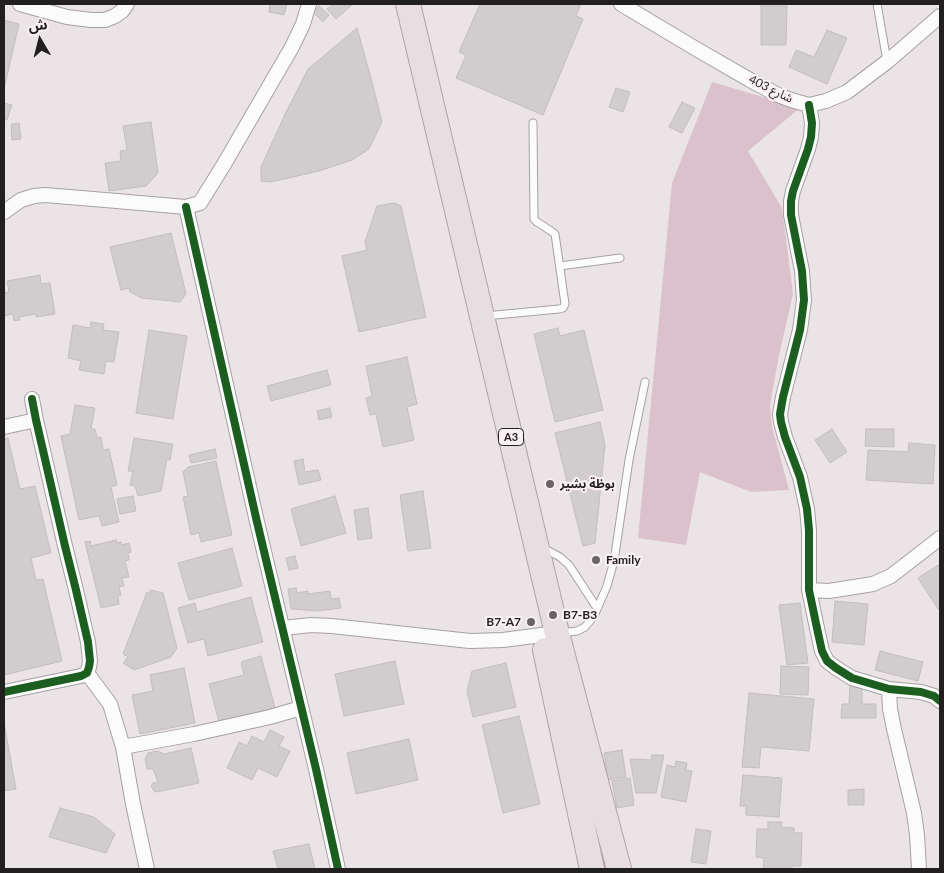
<!DOCTYPE html>
<meta charset="utf-8">
<style>
body{margin:0}
#map{position:relative;width:944px;height:873px;overflow:hidden;background:#eae4e7;font-family:Lato,"Noto Sans Arabic",sans-serif}
canvas{display:block}
.frame{position:absolute;inset:0;border:5px solid #221f20;pointer-events:none}
.north{position:absolute;left:15px;top:15px;width:50px;height:50px;-webkit-text-stroke:4px #faeff3;paint-order:stroke;rotate:352deg;font-size:14px;font-weight:700;line-height:20px;text-align:center;color:#221f20}
.north::after{content:'';display:block;margin:auto;width:18px;height:22px;background:#221f20;clip-path:polygon(50% 0,100% 100%,50% 72%,0 100%)}
</style>
<div id="map">
<canvas width="944" height="873"></canvas>
<div class="frame"></div>
<div class="north">ش</div>
</div>
<script>
const context = document.querySelector('canvas').getContext('2d');
context.lineJoin = 'round';
function paint(path, color) { context.fillStyle = color; context.fill(path, 'evenodd'); }
const toPath = rows => new Path2D(rows.map(r => 'M' + r).join(''));
function strokePath(path, color, width, dash) { context.strokeStyle = color; context.lineWidth = width; context.lineCap = dash ? 'butt' : 'round'; context.setLineDash(dash || []); context.stroke(path); }
function label(font, color, halo, rows, align = 'center') {
  context.font = font + ' Lato,"Noto Sans Arabic",sans-serif'; context.lineWidth = 4.5; context.setLineDash([]); context.textBaseline = 'middle'; context.strokeStyle = halo; context.fillStyle = color; for (const [text, x, y, turn = 0] of rows) {
    context.save(); context.translate(x, y); context.rotate((+turn || 0) * Math.PI / 180); context.textAlign = isNaN(turn) ? turn : align; if (halo) context.strokeText(text, 0, 0); context.fillText(text, 0, 0); context.restore();
  }
}
paint(toPath([
 [712,82,800,108,748,151,782,208,793,294,779,355,770,405,772,426,789,490,751,492,700,472,686,545,638,538,672,183]
]), '#dbc1cc');
const building = toPath([
 [270,4,287,4,284,15,269,12,270,4],
 [334,4,353,4,336,19,327,9,334,4],
 [480,4,581,4,576,16,583,19,543,115,456,78,466,55,459,52,480,4],
 [319,6,329,15,323,22,313,12,319,6],
 [761,6,787,6,786,45,761,45,761,6],
 [4,20,19,24,4,89,4,20],
 [357,28,372,82,382,122,369,149,352,160,319,171,271,182,261,181,261,167,286,112,308,69,357,28],
 [827,30,847,38,827,84,789,67,796,50,814,57,827,30],
 [616,88,630,92,623,112,609,107,616,88],
 [682,102,695,108,682,133,669,127,682,102],
 [4,103,12,105,7,120,4,119,4,103],
 [151,122,158,173,146,186,109,191,105,163,121,161,120,151,127,150,123,126,151,122],
 [19,123,21,139,12,140,11,124,19,123],
 [394,203,401,206,426,317,359,332,342,256,367,250,365,242,377,206,394,203],
 [171,233,186,294,180,302,142,298,130,292,129,288,121,290,110,247,171,233],
 [40,275,41,284,50,283,55,314,36,317,36,314,19,317,20,320,14,321,13,314,4,316,4,293,9,292,7,281,40,275],
 [91,322,104,324,103,330,119,332,114,362,106,361,104,374,79,370,81,361,68,358,73,325,90,328,91,322],
 [558,328,560,336,584,330,603,410,555,422,534,334,558,328],
 [149,330,187,336,173,419,136,413,149,330],
 [407,357,417,404,407,407,414,440,383,447,376,414,370,415,366,398,372,396,366,366,407,357],
 [327,370,331,385,271,401,267,386,327,370],
 [75,405,95,408,91,429,95,429,97,438,101,437,103,450,109,449,117,485,111,487,119,522,102,526,99,516,79,520,61,436,70,434,75,405],
 [330,408,332,417,319,420,317,411,330,408],
 [600,422,605,445,595,543,583,546,555,433,600,422],
 [832,429,847,452,830,463,815,440,832,429],
 [866,429,894,429,894,447,865,446,866,429],
 [8,438,20,489,35,486,51,553,31,558,36,580,43,579,62,661,4,675,4,439,8,438],
 [134,438,173,444,170,460,167,459,161,491,138,496,135,486,130,485,133,471,128,471,134,438],
 [909,443,935,445,933,484,866,480,868,450,908,452,909,443],
 [215,449,217,458,191,463,189,455,215,449],
 [303,459,305,472,318,470,321,480,299,485,294,461,303,459],
 [216,461,232,535,201,542,199,533,191,535,183,497,188,496,183,472,188,467,216,461],
 [423,491,431,548,408,551,400,495,423,491],
 [133,496,136,511,120,514,117,499,133,496],
 [335,496,346,533,301,546,291,509,335,496],
 [368,508,372,538,358,540,354,510,368,508],
 [116,540,117,543,121,542,122,545,129,543,131,552,128,553,129,560,125,561,129,577,122,578,124,586,119,587,121,595,118,596,119,604,101,608,85,542,90,541,91,546,116,540],
 [232,548,242,586,189,600,178,563,232,548],
 [295,556,298,568,289,570,286,558,295,556],
 [940,564,940,608,938,609,918,578,940,564],
 [296,588,297,593,308,591,308,594,330,591,331,599,339,598,341,608,317,611,291,609,288,589,296,588],
 [150,590,163,593,177,648,171,657,134,670,123,663,128,657,123,654,147,592,150,594,150,590],
 [251,597,263,642,208,656,204,639,188,643,178,608,195,603,197,612,251,597],
 [835,601,868,604,864,645,832,642,835,601],
 [800,603,808,663,787,665,779,605,800,603],
 [880,651,923,662,918,681,875,670,880,651],
 [261,656,275,708,219,722,209,684,244,675,241,662,261,656],
 [395,661,404,704,344,716,335,674,395,661],
 [506,663,516,707,473,717,467,691,472,671,506,663],
 [781,666,809,667,808,695,780,694,781,666],
 [184,668,195,723,140,734,132,695,153,691,150,675,184,668],
 [850,683,862,683,862,704,876,704,876,718,841,718,842,704,849,704,850,683],
 [749,693,814,699,809,751,761,747,759,768,742,767,749,693],
 [519,716,540,804,503,813,482,725,519,716],
 [4,722,16,789,4,791,4,722],
 [270,730,284,737,279,746,290,751,277,777,258,768,252,780,227,768,239,742,247,746,252,736,264,742,270,730],
 [409,739,418,780,356,794,347,753,409,739],
 [191,748,199,783,157,792,154,791,151,786,153,783,158,782,153,769,147,769,145,759,148,753,157,751,164,754,191,748],
 [622,750,626,777,608,780,604,753,622,750],
 [652,755,664,755,656,793,636,793,630,759,651,760,652,755],
 [676,761,687,763,686,770,692,771,686,802,661,797,667,765,675,767,676,761],
 [743,775,782,778,779,817,746,815,746,806,740,806,743,775],
 [630,778,634,805,617,808,612,781,630,778],
 [864,789,864,805,848,805,848,790,864,789],
 [60,808,94,817,115,834,106,853,49,837,60,808],
 [768,822,782,822,781,827,794,828,794,833,802,833,801,866,792,866,792,869,763,869,764,858,756,857,757,829,768,829,768,822],
 [696,829,711,831,706,864,691,862,696,829],
 [309,844,315,869,278,869,273,851,309,844]
]);
paint(building, '#d1ccce');
strokePath(building, '#c2bdbf', 1);
const service = toPath([
 [877,4,887,61],
 [560,266,620,258],
 [485,316,559,309,563,308,565,304,555,234,551,231,537,222,534,219,533,123],
 [543,548,560,557,569,565,597,608],
 [560,633,577,631,585,627,594,616,607,586,614,561,629,460,645,382]
]);
const minor = toPath([
 [20,4,67,17,91,20,105,20,115,16,122,11,127,4],
 [621,4,698,50,750,80,778,95,791,100,809,105,826,101,847,92,888,61,940,16],
 [809,105,812,123,811,137,808,149,793,191,791,201,791,215,802,271,804,300,800,330,783,397,780,414,781,422,785,437,800,477,807,509,809,530,809,590,818,633,822,651,827,661,836,668,852,678,889,689,921,692,934,696,940,701],
 [186,207,257,522,316,769,338,869],
 [4,212,21,200,34,196,45,195,105,200,186,207,200,203,223,166,292,47,303,24,309,4],
 [4,427,36,420],
 [809,590,829,591,873,584,891,576,940,538],
 [283,628,311,625,332,626,470,641,503,640,557,633],
 [87,673,110,704,123,747,133,804,147,869],
 [889,689,890,709,894,729,914,813,917,835,919,869],
 [4,692,81,676,87,673,89,667,90,661,88,642,76,590,65,546,36,420,32,399],
 [123,747,194,734,270,717,301,708]
]);
const trunk = toPath([
 [408,4,557,633,619,869],
 [545,650,592,869]
]);
strokePath(service, '#a6a1a3', 9);
strokePath(minor, '#a6a1a3', 16);
strokePath(trunk, '#afa2a8', 26);
strokePath(service, '#fcfbfb', 7);
strokePath(minor, '#fcfbfb', 14);
strokePath(trunk, '#e7dee2', 24);
strokePath(toPath([
 [809,105,812,123,811,137,808,149,793,191,791,201,791,215,802,271,804,300,800,330,783,397,780,414,781,422,785,437,800,477,807,509,809,530,809,590,818,633,822,651,827,661,836,668,852,678,889,689,921,692,934,696,940,701],
 [186,207,257,522,316,769,338,869],
 [4,692,81,676,87,673,89,667,90,661,88,642,76,590,65,546,36,420,32,399]
]), '#1b5e20', 8);
for (const [x, y, r, color] of [
 [550,484,5,"#686466"],
 [596,560,5,"#686466"],
 [553,615,5,"#686466"],
 [531,622,5,"#686466"]
]) { const dot = new Path2D(); dot.arc(x, y, r, 0, 2 * Math.PI); context.fillStyle = color; context.fill(dot); strokePath(dot, '#faeff3', 2); }
for (const [x, y, w] of [
 [511,437,25]
]) { const box = new Path2D(); box.roundRect(x - w / 2, y - 8.5, w, 17, 4); context.fillStyle = '#faeff3'; context.fill(box); strokePath(box, '#221f20', 1); }
label('bold 11px', '#221f20', null, [
 ["A3",511,437]
]);
label('12px', '#221f20', '#faeff3', [
 ["شارع 403",771,89,26]
]);
label('bold 12px', '#221f20', '#faeff3', [
 ["بوظة بشير",560,484],
 ["Family",606,560],
 ["B7-B3",563,615],
 ["B7-A7",521,622,"right"]
], 'left');
</script>
